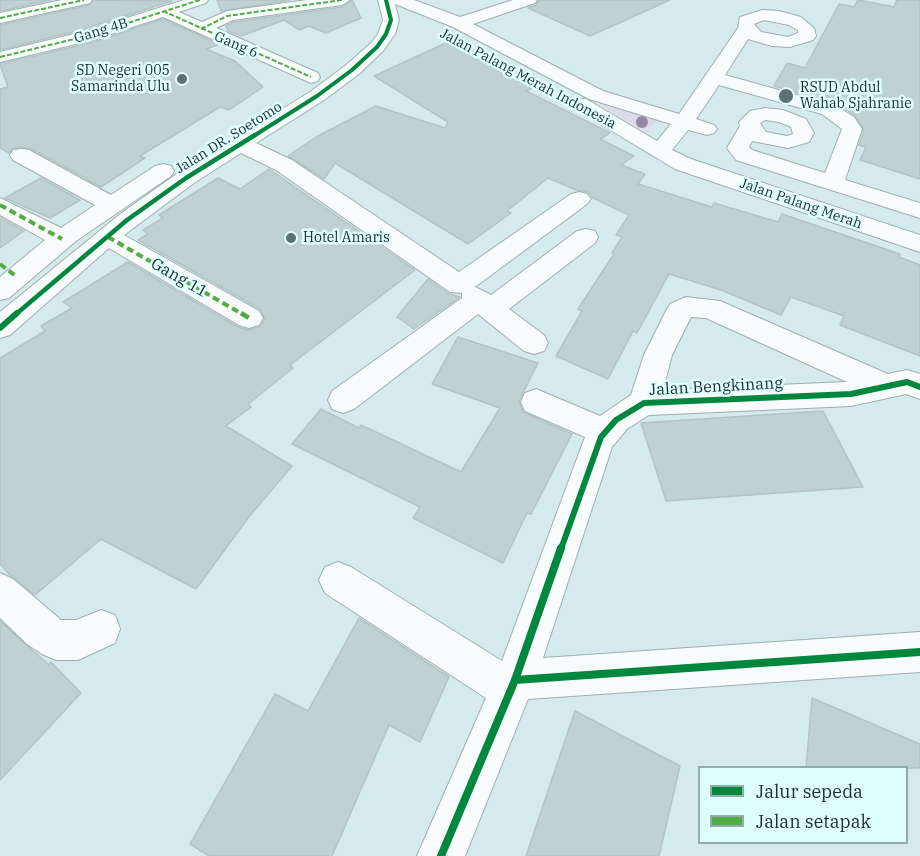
<!DOCTYPE html>
<style>
body{margin:0}
#map{position:relative;width:920px;height:856px;overflow:hidden;background:#d5eaea;font-family:"IBM Plex Serif",serif}
canvas{display:block}
.legend{position:absolute;left:698px;top:766px;width:210px;height:78px;box-sizing:border-box;background:#dffefe;border:2px solid #92abab;margin:0;padding:8px 10px;list-style:none;font-size:18px;color:#1f2e2e}
.legend li{display:flex;align-items:center;gap:12px;height:30px}
.legend b{width:30px;border:2px solid #92abab}
</style>
<div id="map">
<canvas width="920" height="856"></canvas>
<ul class="legend">
<li><b style="height:8px;background:#00873e"></b>Jalur sepeda</li>
<li><b style="height:8px;background:#52ab44"></b>Jalan setapak</li>
</ul>
</div>
<script>
const context = document.querySelector('canvas').getContext('2d');
context.lineJoin = 'round';
function paint(path, color) { context.fillStyle = color; context.fill(path, 'evenodd'); }
const toPath = rows => new Path2D(rows.map(r => 'M' + r).join(''));
function strokePath(path, color, width, dash) { context.strokeStyle = color; context.lineWidth = width; context.lineCap = dash ? 'butt' : 'round'; context.setLineDash(dash || []); context.stroke(path); }
function label(font, color, halo, rows, align = 'center') {
  context.font = font + ' "IBM Plex Serif",serif'; context.lineWidth = 5; context.setLineDash([]); context.textBaseline = 'middle'; context.strokeStyle = halo; context.fillStyle = color; for (const [text, x, y, turn = 0] of rows) {
    context.save(); context.translate(x, y); context.rotate((+turn || 0) * Math.PI / 180); context.textAlign = isNaN(turn) ? turn : align; if (halo) context.strokeText(text, 0, 0); context.fillText(text, 0, 0); context.restore();
  }
}
paint(toPath([
 [600,104,657,119,646,134]
]), '#dddbe9');
const building = toPath([
 [0,0,51,0,0,11,0,0],
 [94,0,172,1,81,30,0,50,0,25,90,5,94,0],
 [217,0,290,0,221,11,217,0],
 [352,0,361,18,326,33,309,26,299,30,284,20,241,36,228,31,226,26,234,22,342,7,352,0],
 [539,0,670,0,590,36,528,8,536,5,539,0],
 [858,0,894,7,897,0,920,0,920,179,860,160,866,147,859,145,864,130,855,115,837,104,774,86,787,63,805,68,839,4,854,7,858,0],
 [163,19,216,43,218,45,206,49,235,61,263,87,229,110,220,107,140,156,145,158,101,187,30,148,13,148,9,153,0,148,0,89,8,87,0,64,94,42,163,19],
 [446,43,463,51,467,49,499,65,493,68,534,87,526,91,610,133,600,139,634,156,621,165,645,174,638,184,712,207,714,203,778,222,782,214,900,254,899,257,920,265,920,356,840,325,844,316,791,297,781,315,721,290,669,274,637,333,633,331,608,379,556,356,582,311,578,309,614,254,612,253,622,237,616,235,629,215,593,198,588,192,576,190,548,178,507,211,511,213,468,244,335,163,324,179,288,156,316,137,376,106,445,128,448,122,374,76,446,43],
 [269,169,415,270,290,365,293,368,248,404,251,407,226,426,292,466,248,518,196,589,101,539,35,595,10,575,0,564,0,358,45,331,41,326,72,308,63,302,128,262,238,327,248,330,260,327,265,319,260,309,138,240,148,234,143,230,163,218,159,215,218,178,240,189,269,169],
 [41,178,80,200,50,218,5,198,41,178],
 [0,218,24,231,0,248,0,218],
 [428,279,449,294,460,297,414,329,397,317,428,279],
 [458,337,538,363,519,401,523,412,572,434,531,514,527,513,503,563,413,518,420,507,292,444,321,409,359,428,361,425,461,472,500,408,432,384,458,337],
 [823,411,863,487,666,501,641,423,823,411],
 [359,618,449,677,420,742,389,725,332,856,209,856,190,844,275,694,308,711,359,618],
 [0,621,49,665,51,662,81,693,0,780,0,621],
 [812,698,920,744,920,768,806,768,812,698],
 [575,711,680,766,659,856,526,856,575,711]
]);
paint(building, '#c0d1d1');
strokePath(building, '#b3c4c4', 1.5);
const minor = toPath([
 [62,0,92,0,90,3,0,23,0,13,62,0],
 [184,0,208,0,206,3,179,12,202,22,227,11,307,0,350,0,342,5,233,20,216,28,318,73,320,77,318,81,311,83,163,17,93,40,0,62,0,52,82,32,184,0],
 [378,0,414,0,460,17,513,0,537,0,535,3,473,24,603,91,679,114,738,28,740,17,762,10,779,11,801,17,814,28,816,36,813,40,790,47,772,46,748,39,725,75,836,106,854,117,862,129,845,180,920,203,920,218,736,160,727,148,740,126,739,122,750,111,765,108,783,110,806,119,814,133,809,142,788,148,752,141,749,147,752,150,825,173,842,129,822,114,719,85,696,119,714,125,717,129,714,133,707,135,688,130,672,150,691,159,920,235,920,252,675,169,572,107,569,103,572,99,586,99,657,141,671,124,589,99,453,27,395,4,399,20,395,34,383,51,359,74,324,100,256,143,292,160,459,272,571,194,579,192,587,194,591,199,587,204,475,287,491,295,577,231,586,229,595,231,598,237,595,243,509,309,544,335,548,343,544,351,534,354,524,351,478,314,354,409,343,413,332,409,328,400,332,391,462,298,462,293,450,292,276,170,241,153,194,183,124,235,259,311,263,318,259,325,249,328,239,325,109,248,10,335,0,338,0,312,119,215,178,173,310,92,345,66,371,43,378,34,383,20,378,0],
 [764,20,789,25,798,30,798,33,788,37,761,32,754,24,764,20],
 [765,120,779,122,791,127,793,134,787,136,766,132,760,123,765,120],
 [21,149,29,150,111,195,155,166,163,164,171,166,174,171,171,176,76,241,9,298,0,300,0,277,45,240,0,215,0,198,61,228,95,205,13,160,10,155,13,150,21,149],
 [686,297,720,301,888,374,907,370,920,374,920,399,906,394,851,406,649,415,627,429,612,447,543,658,920,632,920,672,528,699,465,856,417,856,486,698,325,593,319,580,325,567,338,562,351,567,502,661,585,437,525,411,521,402,525,393,536,389,600,416,631,395,644,355,666,311,670,304,686,297],
 [691,317,706,318,847,382,663,390,672,355,691,317],
 [0,573,13,579,61,620,76,620,101,610,115,615,120,629,115,643,78,660,56,660,42,654,27,644,0,618,0,573]
]);
strokePath(minor, '#9fafaf', 2);
paint(minor, '#f9fcfc');
strokePath(toPath([
 [163,11,311,77],
 [0,18,84,0],
 [201,29,227,16,342,0],
 [0,57,87,36,200,0]
]), '#52ab44', 2, [5, 2]);
strokePath(toPath([
 [0,205,62,239],
 [108,237,244,315],
 [0,264,17,277]
]), '#52ab44', 4, [7, 4]);
strokePath(toPath([
 [241,313,249,318]
]), '#52ab44', 4.5, [9, 4.5]);
strokePath(toPath([
 [252,137,317,96,352,70,377,47,386,34,391,20,386,0]
]), '#00873e', 4);
strokePath(toPath([
 [15,315,127,220,186,178,255,135]
]), '#00873e', 4.5);
strokePath(toPath([
 [0,328,17,313],
 [561,549,601,437,616,420,644,403,851,394,907,382,920,387]
]), '#00873e', 6);
strokePath(toPath([
 [515,680,920,652],
 [441,856,515,680,561,548]
]), '#00873e', 8);
context.fillStyle = '#9687a4';
for (const [x, y] of [
 [642,122]
]) { context.beginPath(); context.arc(x, y, 6, 0, 2 * Math.PI); context.fill(); }
for (const [x, y, r, color] of [
 [182,79,6,"#5f7070"],
 [786,96,8,"#5f7070"],
 [291,238,6,"#5f7070"]
]) { const dot = new Path2D(); dot.arc(x, y, r, 0, 2 * Math.PI); context.fillStyle = color; context.fill(dot); strokePath(dot, '#dffefe', 2); }
label('14px', '#1f2e2e', '#dffefe', [
 ["Gang 4B",101,31,-17],
 ["Gang 6",236,45,23],
 ["Jalan Palang Merah Indonesia",528,79,28],
 ["Jalan DR. Soetomo",229,138,-32],
 ["Jalan Palang Merah",801,204,19]
]);
label('14px', '#1f2e2e', '#dffefe', [
 ["SD Negeri 005",170,71,"right"],
 ["Samarinda Ulu",170,87,"right"],
 ["RSUD Abdul",800,88],
 ["Wahab Sjahranie",800,104],
 ["Hotel Amaris",303,238]
], 'left');
label('16px', '#1f2e2e', '#dffefe', [
 ["Gang 11",179,278,30],
 ["Jalan Bengkinang",716,387,-3]
]);
</script>
